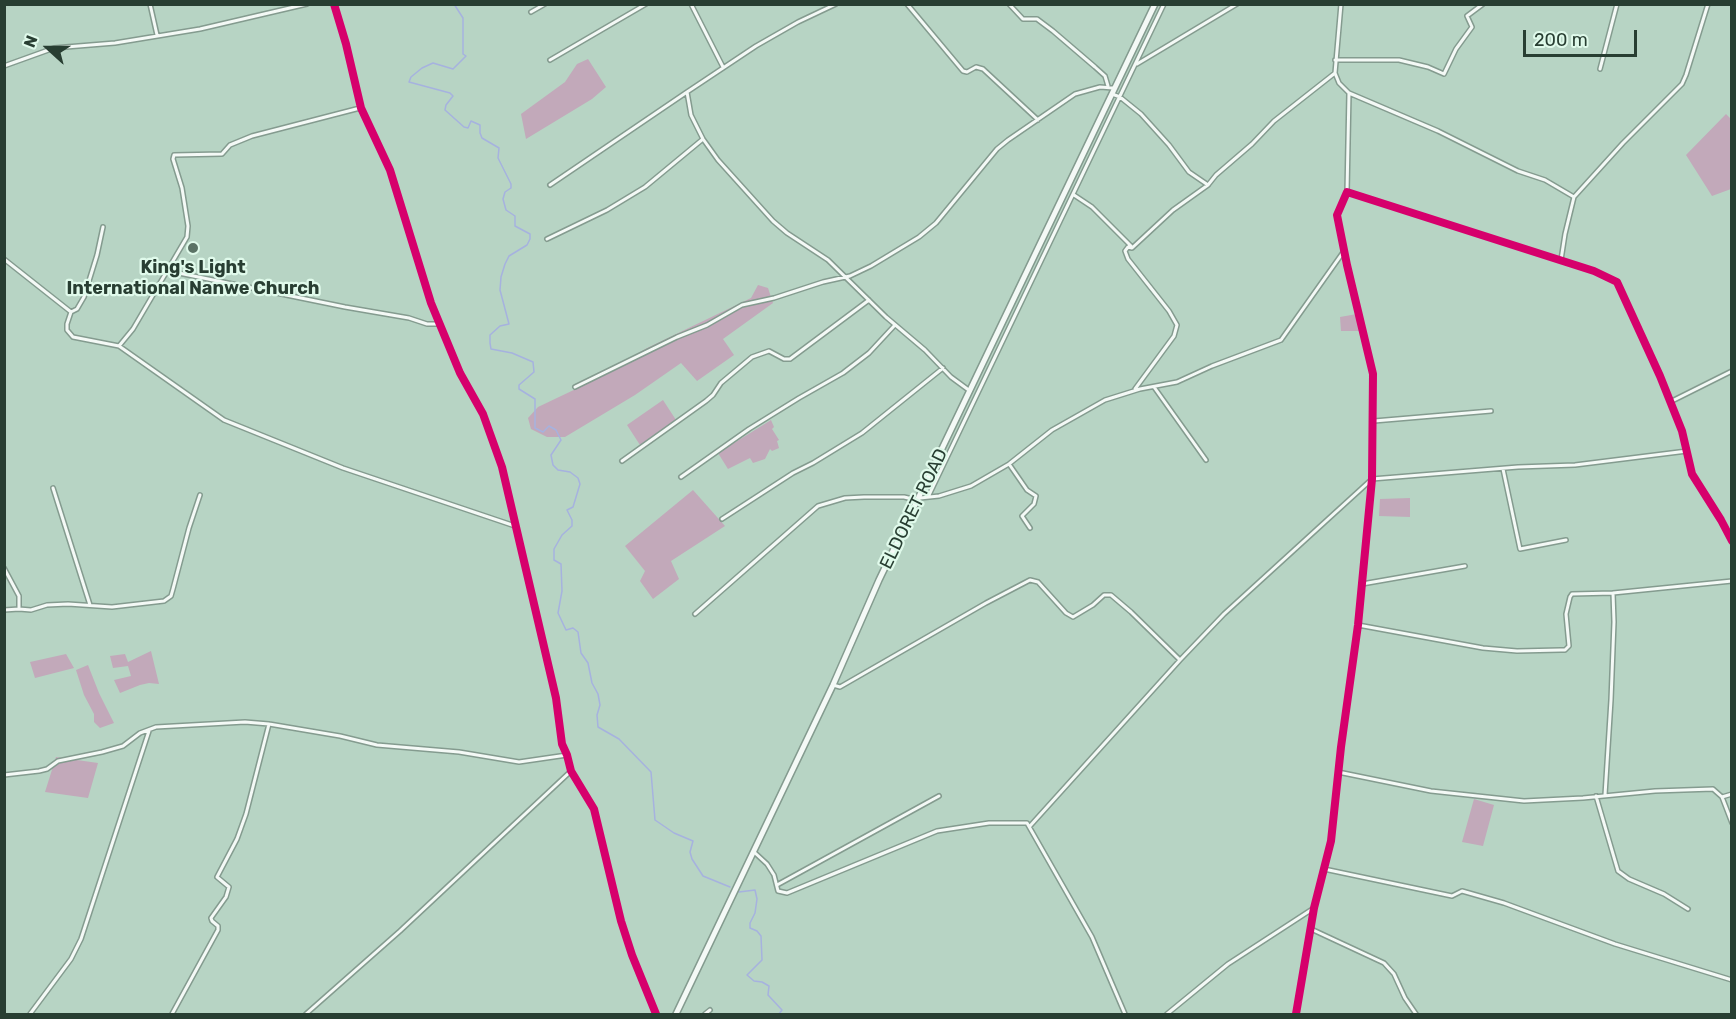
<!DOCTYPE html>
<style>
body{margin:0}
#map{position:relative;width:1736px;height:1019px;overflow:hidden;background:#b7d4c4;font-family:Rubik,sans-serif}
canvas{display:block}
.frame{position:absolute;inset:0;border:6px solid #283e32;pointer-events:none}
.north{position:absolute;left:18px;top:18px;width:60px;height:60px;-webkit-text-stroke:4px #e0faeb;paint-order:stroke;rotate:291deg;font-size:16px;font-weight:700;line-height:24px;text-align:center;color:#283e32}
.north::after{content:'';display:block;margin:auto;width:21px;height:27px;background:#283e32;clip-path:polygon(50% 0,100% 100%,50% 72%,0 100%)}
.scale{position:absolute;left:1523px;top:30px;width:114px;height:27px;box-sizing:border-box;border:3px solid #283e32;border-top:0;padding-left:8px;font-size:18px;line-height:21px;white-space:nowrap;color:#283e32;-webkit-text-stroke:4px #e0faeb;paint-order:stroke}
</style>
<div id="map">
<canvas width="1736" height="1019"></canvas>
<div class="frame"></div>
<div class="north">N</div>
<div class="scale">200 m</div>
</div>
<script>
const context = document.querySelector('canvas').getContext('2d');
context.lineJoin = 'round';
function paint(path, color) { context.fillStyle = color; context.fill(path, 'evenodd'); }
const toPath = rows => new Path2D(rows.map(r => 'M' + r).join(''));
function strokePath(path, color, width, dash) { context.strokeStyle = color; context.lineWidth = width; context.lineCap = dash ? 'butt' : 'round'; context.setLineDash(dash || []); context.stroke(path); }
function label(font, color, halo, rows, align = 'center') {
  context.font = font + ' Rubik,sans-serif'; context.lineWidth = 4.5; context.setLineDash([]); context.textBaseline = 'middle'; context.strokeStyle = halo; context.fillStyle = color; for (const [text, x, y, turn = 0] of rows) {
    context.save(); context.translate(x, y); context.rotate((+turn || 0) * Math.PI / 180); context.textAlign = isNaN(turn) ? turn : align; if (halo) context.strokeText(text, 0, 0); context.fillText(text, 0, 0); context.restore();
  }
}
paint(toPath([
 [588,59,606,87,592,99,526,139,521,114,565,82,577,64],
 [1726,114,1731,119,1731,189,1712,196,1686,155],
 [758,285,768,288,773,303,723,339,734,355,697,381,681,363,635,395,565,437,547,437,531,429,528,418,538,407,580,387,647,348,751,298],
 [1357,314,1361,331,1341,331,1340,317],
 [663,400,676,420,640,445,627,425],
 [771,420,774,427,772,429,779,440,777,441,779,448,772,451,770,449,765,459,753,463,750,458,728,469,718,453],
 [693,490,725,526,671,561,679,579,653,599,640,581,645,571,625,546],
 [1410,498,1410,517,1379,516,1380,499],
 [151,651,159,684,149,683,140,685,120,693,114,680,131,676,128,666,113,668,110,656,125,654,128,662],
 [66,654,74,668,35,678,30,662],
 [88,665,99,693,114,723,100,728,94,722,94,714,84,695,76,670],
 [56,757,98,763,88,798,45,792],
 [1474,799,1494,805,1483,846,1462,842]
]), '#c2a9ba');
strokePath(toPath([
 [454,4,463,18,463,54,466,56,453,69,433,63,422,68,411,77,409,82,450,93,453,96,446,105,445,110,464,127,468,128,471,121,480,125,480,133,482,138,499,148,498,158,511,184,511,188,505,192,503,199,506,210,515,216,515,226,530,234,530,239,527,245,509,256,505,264,501,277,500,290,509,324,500,326,490,335,490,343,491,349,512,353,533,362,534,372,519,385,519,389,535,399,535,428,543,432,549,426,556,430,561,440,551,455,553,465,558,470,570,472,578,478,580,484,573,507,567,510,572,520,572,526,562,535,554,549,554,560,561,564,562,591,558,613,566,630,573,628,578,632,581,653,588,663,592,683,598,694,600,705,597,715,598,727,619,739,651,772,655,820,674,833,693,841,690,852,692,859,703,876,730,887],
 [739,892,755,890,757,899,755,913,750,923,750,928,757,931,761,936,762,960,747,975,754,981,762,982,769,986,768,995,782,1010,779,1014]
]), '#a6b2df', 1.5);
const minor = toPath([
 [150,4,157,35],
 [334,4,346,44,361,108,390,170,431,303,460,373,483,414,502,467,556,698,562,744,567,755,571,771,594,809,621,921,632,955,656,1014],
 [691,4,723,67],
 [836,4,798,22,756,46,687,92,691,115,703,139,718,160,773,221,787,233,828,260,886,317,925,350,951,377,970,391],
 [907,4,963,71,967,72,976,67,983,69,1038,120],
 [1009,4,1023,19,1037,19,1053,31,1095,67,1105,76,1108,86],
 [1341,4,1335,73,1339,83,1349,93,1347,192],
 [531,12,545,4],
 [550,60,646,4],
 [1335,60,1399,60,1428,67,1444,74,1456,49,1472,27,1467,16,1483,4],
 [1137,64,1237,4],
 [4,66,54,48,115,43,200,29,307,4],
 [1600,69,1617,4],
 [1349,93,1438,131,1518,171,1545,180,1574,197],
 [1112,94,1120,97,1141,114,1169,145,1189,172,1208,185,1216,175,1252,144,1274,121,1335,73],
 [550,185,687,92],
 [1074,195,1092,207,1131,246],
 [547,239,607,210,645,187,703,139],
 [4,259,71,312,67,324,67,330,73,337,119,346,224,420,343,468,515,526],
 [1561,260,1565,234,1574,197,1623,143,1682,84,1686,75,1708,4],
 [169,271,345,307,409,318,427,324,439,324],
 [71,312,77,309,84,297,97,255,103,227],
 [119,346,133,329,187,237,188,226,182,188,173,159,174,155,222,154,230,145,252,136,360,108],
 [575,387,677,337,707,325,742,305,774,298,823,282,850,276,871,266,919,237,936,223,997,149,1008,140,1075,94,1100,87,1113,88],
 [1154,387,1206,460],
 [1135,389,1174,336,1177,325,1169,311,1128,259,1125,251,1128,247,1132,248,1173,210,1208,185],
 [1670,402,1732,371],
 [1374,421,1491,411],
 [622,461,706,401,713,395,721,383,752,357,769,351,784,359,790,359,869,300],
 [1009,464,1027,490,1036,496,1034,504,1022,516,1030,528],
 [1503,469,1520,549,1566,540],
 [681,477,749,429,799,398,843,373,869,353,895,325],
 [53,488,90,605],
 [928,497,1164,4],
 [920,498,939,496,971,486,1009,464,1052,430,1105,400,1140,389,1177,382,1212,366,1281,340,1344,251],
 [722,519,793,473,813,463,862,433,943,368],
 [4,568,19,596,19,609],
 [1362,584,1465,566],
 [1613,593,1732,581],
 [4,610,19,609,31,610,47,605,68,604,112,607,164,601,171,596,173,589,189,528,200,495],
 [695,614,818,506,845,498,864,497,904,497,917,500],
 [1358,625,1483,648,1517,651,1561,650,1565,650,1569,646,1566,614,1570,597,1572,594,1613,593,1614,622,1611,700,1605,795],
 [833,685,840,687,986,603,1030,580,1038,582,1066,613,1073,617,1093,605,1104,595,1111,595,1131,612,1180,660],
 [1338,772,1431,791,1524,801,1583,798,1655,791,1713,789,1722,797,1732,823],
 [4,775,39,771,47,769,58,761,102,752,123,746,140,733,156,727,245,722,269,724,340,736,377,745,459,752,519,762,567,755],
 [1596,796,1618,871,1629,879,1664,894,1688,909],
 [1722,797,1732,794],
 [1030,826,1180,660,1224,614,1372,479,1518,467,1575,465,1687,451],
 [754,852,767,864,774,875,778,891,787,893,937,831,989,823,1027,823,1092,937,1125,1014],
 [1324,869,1452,896,1462,891,1504,903,1615,944,1732,980],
 [777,885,939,796],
 [1311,929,1384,963,1394,974,1405,998,1416,1014],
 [30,1014,71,959,81,939,149,731],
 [172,1014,218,930,218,926,212,921,211,918,226,897,229,887,217,877,237,839,246,814,269,724],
 [306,1014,400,931,571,771],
 [705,1014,710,1010],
 [1167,1014,1228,964,1314,908],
 [1296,1014,1314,908,1331,841,1341,747,1358,625,1372,479,1373,374,1347,265,1337,215,1347,192,1594,271,1617,282,1660,376,1682,431,1692,474,1721,520,1732,541]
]);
const trunk = toPath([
 [676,1014,833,685,879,580,1155,4]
]);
strokePath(minor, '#849b8f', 6);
strokePath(trunk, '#849b8f', 8);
strokePath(minor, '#f4f9f6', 3);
strokePath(trunk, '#f4f9f6', 5);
strokePath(toPath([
 [334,4,346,44,361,108,390,170,431,303,460,373,483,414,502,467,556,698,562,744,567,755,571,771,594,809,621,921,632,955,656,1014],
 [1296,1014,1314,908,1331,841,1341,747,1358,625,1372,479,1373,374,1347,265,1337,215,1347,192,1594,271,1617,282,1660,376,1682,431,1692,474,1721,520,1732,541]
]), '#d6006c', 8);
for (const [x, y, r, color] of [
 [193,248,6,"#5a7265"]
]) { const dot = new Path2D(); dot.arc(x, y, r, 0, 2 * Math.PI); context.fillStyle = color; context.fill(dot); strokePath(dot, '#e0faeb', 2); }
label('bold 18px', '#283e32', '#e0faeb', [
 ["King's Light",193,268],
 ["International Nanwe Church",193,289]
]);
label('18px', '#283e32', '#e0faeb', [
 ["ELDORET ROAD",914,509,-64]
]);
</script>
